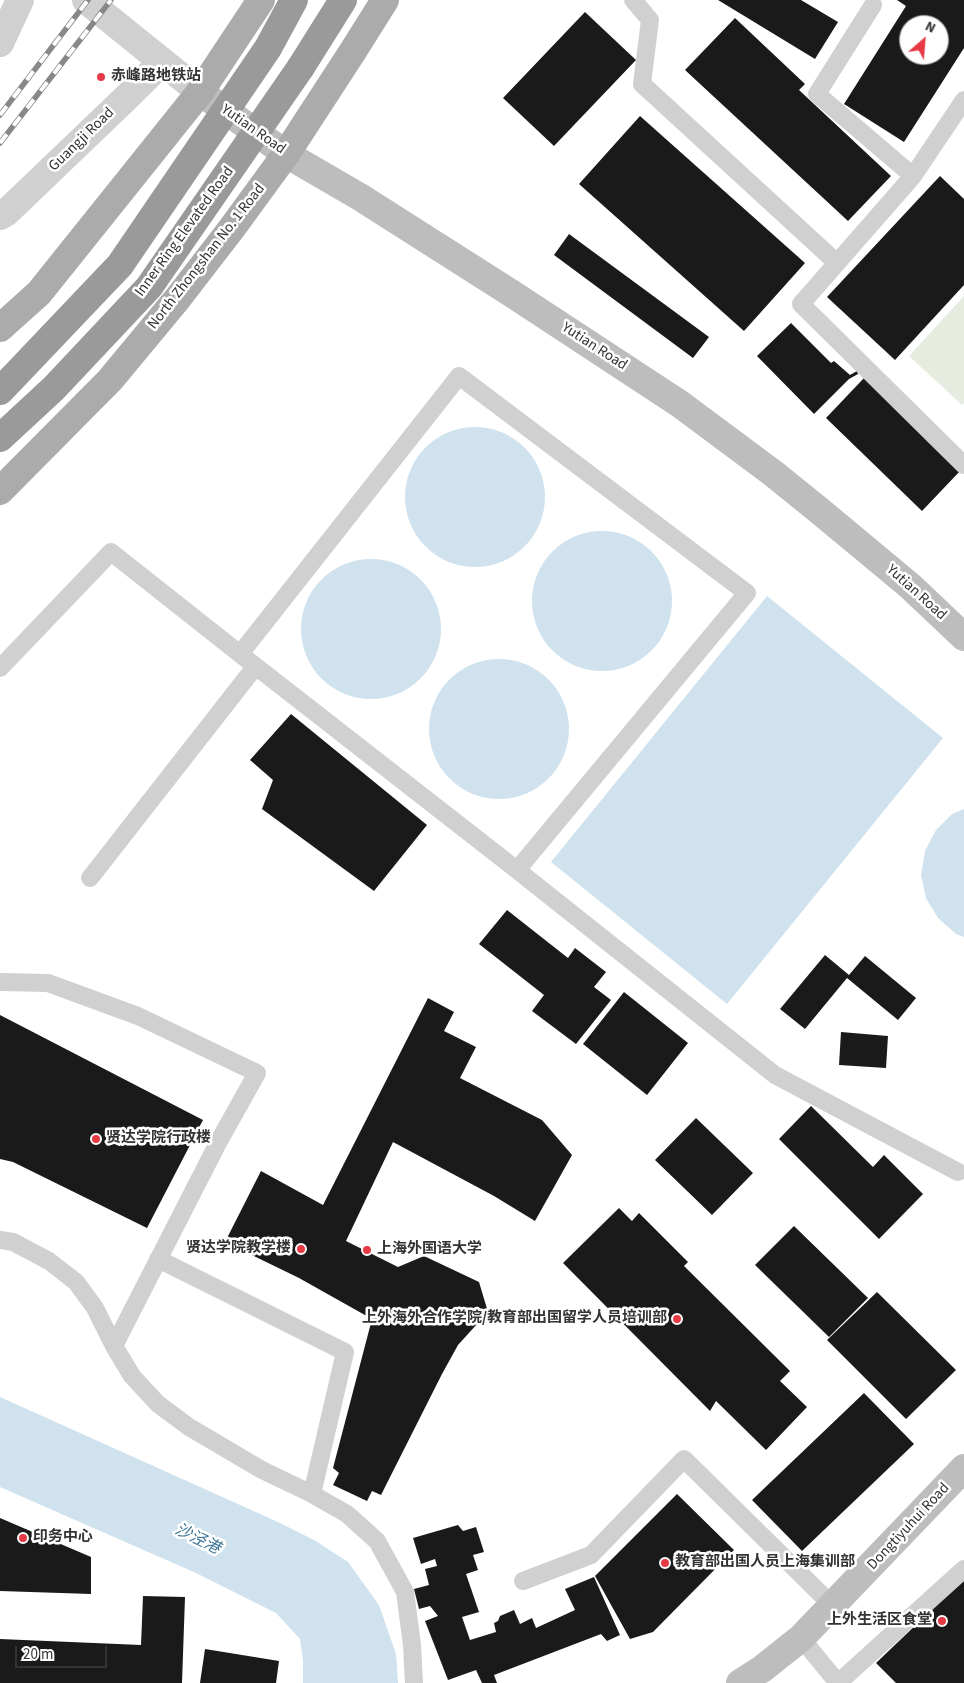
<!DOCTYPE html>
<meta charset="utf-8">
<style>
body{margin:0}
#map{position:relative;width:964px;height:1683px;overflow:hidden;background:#fff;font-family:"Source Sans 3",sans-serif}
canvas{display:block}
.north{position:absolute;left:899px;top:15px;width:50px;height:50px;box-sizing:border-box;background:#fff;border:1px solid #adadad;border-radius:50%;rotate:27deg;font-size:14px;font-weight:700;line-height:20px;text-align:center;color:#333}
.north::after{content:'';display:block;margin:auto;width:18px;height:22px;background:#e63946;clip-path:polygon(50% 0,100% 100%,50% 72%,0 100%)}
.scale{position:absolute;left:15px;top:1646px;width:92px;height:22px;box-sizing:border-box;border:2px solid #333;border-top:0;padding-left:6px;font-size:15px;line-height:18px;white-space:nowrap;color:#333;-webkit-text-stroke:4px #fff;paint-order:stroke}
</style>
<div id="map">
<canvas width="964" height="1683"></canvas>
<div class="north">N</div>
<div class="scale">20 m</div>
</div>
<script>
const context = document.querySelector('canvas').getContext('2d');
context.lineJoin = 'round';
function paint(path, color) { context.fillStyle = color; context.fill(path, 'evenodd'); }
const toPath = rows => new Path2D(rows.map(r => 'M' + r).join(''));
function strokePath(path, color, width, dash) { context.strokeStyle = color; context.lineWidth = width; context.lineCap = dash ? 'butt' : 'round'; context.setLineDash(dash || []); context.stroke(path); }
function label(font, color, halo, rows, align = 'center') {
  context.font = font + ' "Source Sans 3","Noto Sans SC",sans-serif'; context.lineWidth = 5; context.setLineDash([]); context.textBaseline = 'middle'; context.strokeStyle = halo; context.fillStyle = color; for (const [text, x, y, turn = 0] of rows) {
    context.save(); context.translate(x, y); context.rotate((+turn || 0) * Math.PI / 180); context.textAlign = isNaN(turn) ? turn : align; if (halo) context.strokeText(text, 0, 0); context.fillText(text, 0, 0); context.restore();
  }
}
paint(toPath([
 [964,296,964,403,962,405,909,356]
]), '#e6ecdf');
paint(toPath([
 '405 497a70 70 0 1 1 140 0a70 70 0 1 1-140 0Z',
 '532 601a70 70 0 1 1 140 0a70 70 0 1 1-140 0Z',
 '301 629a70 70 0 1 1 140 0a70 70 0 1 1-140 0Z',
 [767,596,943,738,727,1004,551,862],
 '429 729a70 70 0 1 1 140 0a70 70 0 1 1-140 0Z',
 [964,809,964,937,956,934,938,918,926,898,921,875,925,851,936,830,952,814],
 [0,1397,278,1522,314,1540,348,1562,379,1605,396,1654,398,1683,303,1683,303,1660,300,1639,276,1613,196,1573,0,1487]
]), '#cfe2ee');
paint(toPath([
 [718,0,801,0,838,22,815,59],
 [897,0,964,0,964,48,904,142,844,104,906,6],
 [909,25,939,25,939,55,909,55],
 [585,12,636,60,554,146,503,98],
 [735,18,805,84,799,90,891,176,848,221,685,70],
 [640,116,805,263,744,331,579,184],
 [940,176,964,199,964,285,895,360,827,297],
 [569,234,709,337,693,358,554,255],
 [791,323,831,363,834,361,850,375,857,371,858,374,849,379,814,414,757,356],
 [864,378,961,470,922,511,826,418],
 [291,714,427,825,374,891,262,809,273,780,250,760],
 [507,910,568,958,575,948,606,972,594,987,611,1000,576,1044,532,1011,544,995,479,944],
 [825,955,849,975,865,956,916,998,898,1020,847,978,805,1029,780,1009],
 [624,992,688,1043,647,1095,583,1044],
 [428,998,454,1012,444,1031,476,1047,460,1078,542,1120,572,1155,535,1221,494,1196,393,1142,346,1241,398,1267,424,1256,479,1282,488,1312,458,1345,442,1374,381,1495,372,1491,367,1501,333,1485,339,1473,333,1468,372,1319,299,1278,225,1242,261,1171,323,1205],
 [0,1015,203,1120,147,1228,13,1162,0,1159],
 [841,1032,888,1036,886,1068,839,1065],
 [811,1106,873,1167,884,1155,923,1194,879,1239,779,1139],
 [696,1118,753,1173,712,1215,655,1160],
 [619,1208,632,1221,639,1213,688,1262,684,1266,790,1371,780,1381,807,1407,766,1450,716,1401,710,1411,563,1263],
 [794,1226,868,1298,829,1337,755,1265],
 [877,1292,956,1370,906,1419,827,1340],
 [864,1393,914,1444,802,1551,752,1500],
 [677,1494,734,1550,653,1632,630,1639,595,1576],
 [0,1518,91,1557,91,1594,0,1591],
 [458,1525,463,1531,476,1527,484,1552,473,1555,478,1570,466,1574,479,1612,462,1617,470,1640,496,1632,494,1623,498,1621,500,1616,514,1610,520,1624,532,1618,536,1628,575,1610,565,1589,594,1577,620,1635,607,1641,601,1634,494,1675,497,1683,482,1683,476,1670,448,1680,425,1621,438,1616,430,1606,419,1609,414,1589,429,1585,425,1569,437,1566,435,1559,421,1564,413,1538],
 [964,1579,964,1683,896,1683,876,1663],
 [143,1596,185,1597,182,1683,0,1683,0,1639,141,1645],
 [205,1649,279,1661,276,1683,200,1683]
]), '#1a1a1a');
strokePath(toPath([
 [633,0,650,20,642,84,837,263],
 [873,5,817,94,913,176],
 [964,100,913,176,801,304,964,465],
 [0,668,111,552,240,654],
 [517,870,747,593,459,376,240,654,517,870,775,1075,958,1172],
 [90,878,255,667],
 [0,982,48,983,138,1016,257,1073,219,1141,114,1346],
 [0,1240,13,1242,49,1261,76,1282,95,1308,114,1346,132,1376,158,1404,189,1427,262,1470,312,1494,347,1514,377,1541,405,1592,412,1645,414,1683],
 [158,1259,345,1352,312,1494],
 [523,1581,591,1555,684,1459,833,1606],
 [801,1638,838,1683],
 [838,1683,964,1569]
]), '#d0d0d0', 18);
strokePath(toPath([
 [86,0,200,92],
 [0,43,20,0],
 [0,216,7,212,129,95,162,62]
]), '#d0d0d0', 28);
strokePath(toPath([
 [200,92,286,154,360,197,514,295,680,404,774,474,821,512,910,586,964,637],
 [740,1683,762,1669,801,1638,964,1468]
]), '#bdbdbd', 28);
strokePath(toPath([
 [0,328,39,293,200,92,261,0],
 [0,491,110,380,178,298,232,228,286,154,353,51,385,0]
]), '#ababab', 28);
strokePath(toPath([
 [301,67,343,0]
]), '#9a9a9a', 28);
const rail = toPath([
 [0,115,88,0],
 [0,143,111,0]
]);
strokePath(rail, '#888', 5.5);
strokePath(rail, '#fff', 4, [11]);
strokePath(toPath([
 [0,391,120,265,268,48,294,0],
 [0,438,54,388,149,287,301,67]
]), '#9a9a9a', 28);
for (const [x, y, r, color] of [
 [101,77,5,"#e63946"],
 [96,1139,5,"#e63946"],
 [301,1249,5,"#e63946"],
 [367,1250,5,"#e63946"],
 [677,1319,5,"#e63946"],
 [23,1538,5,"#e63946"],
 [665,1563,5,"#e63946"],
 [942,1621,5,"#e63946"]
]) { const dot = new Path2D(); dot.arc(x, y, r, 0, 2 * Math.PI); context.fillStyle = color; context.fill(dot); strokePath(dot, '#fff', 2); }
label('bold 15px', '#333', '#fff', [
 ["赤峰路地铁站",111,77],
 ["贤达学院行政楼",106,1139],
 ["贤达学院教学楼",291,1249,"right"],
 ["上海外国语大学",377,1250],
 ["上外海外合作学院/教育部出国留学人员培训部",667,1319,"right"],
 ["印务中心",33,1538],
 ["教育部出国人员上海集训部",675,1563],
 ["上外生活区食堂",932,1621,"right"]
], 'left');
label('15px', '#333', '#fff', [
 ["Yutian Road",253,130,35],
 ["Guangji Road",82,140,-44],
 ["Inner Ring Elevated Road",185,232,-54],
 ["North Zhongshan No. 1 Road",207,257,-52],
 ["Yutian Road",594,347,33],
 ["Yutian Road",916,593,42],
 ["Dongtiyuhui Road",909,1527,-47]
]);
label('italic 16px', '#3f7597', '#fff', [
 ["沙泾港",197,1540,26]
]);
</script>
